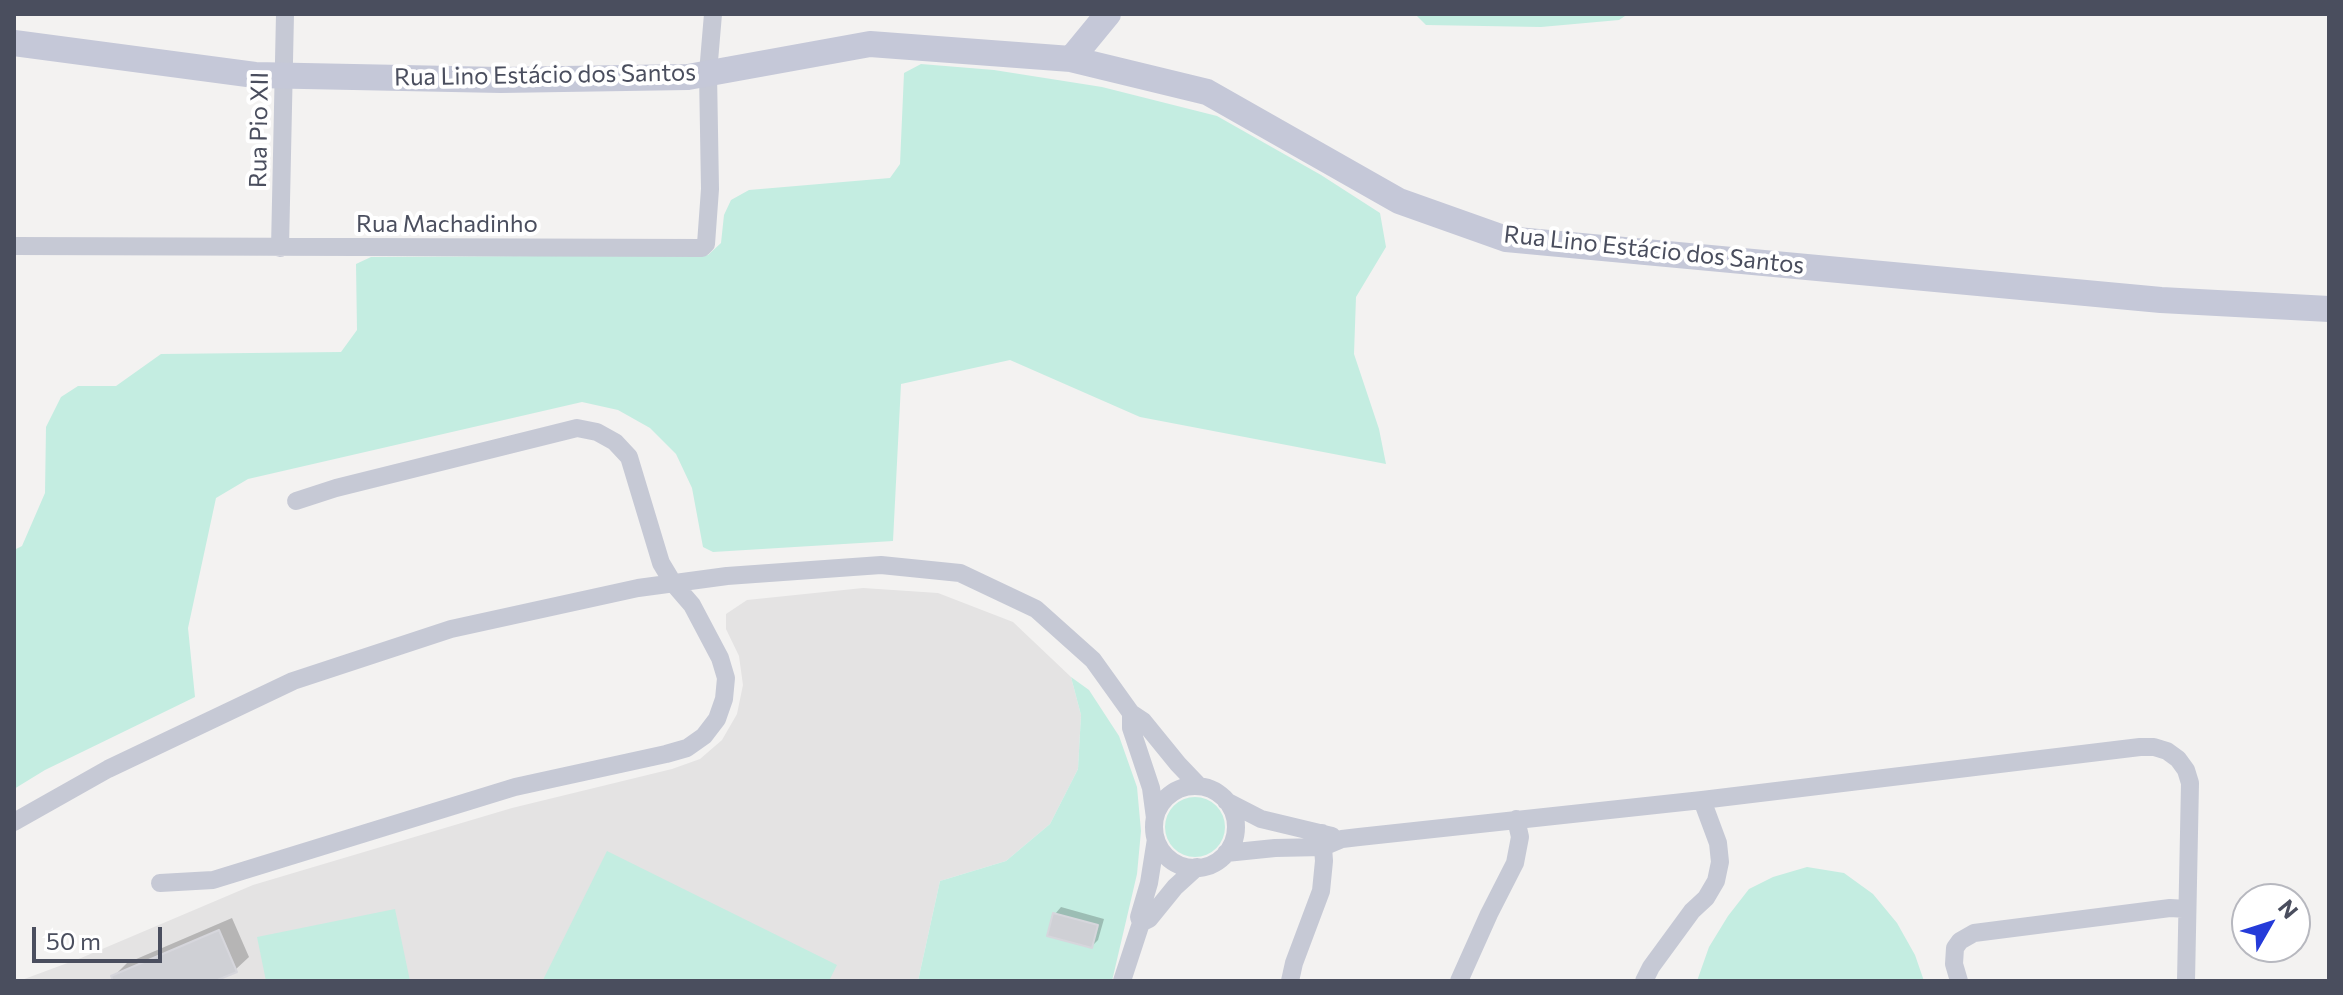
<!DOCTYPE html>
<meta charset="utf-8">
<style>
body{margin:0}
#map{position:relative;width:2343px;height:995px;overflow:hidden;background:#f3f2f1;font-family:Commissioner,sans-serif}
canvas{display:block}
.frame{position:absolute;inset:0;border:16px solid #4a4e5e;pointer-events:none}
.north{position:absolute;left:2231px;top:883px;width:80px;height:80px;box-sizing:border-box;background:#fff;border:2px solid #b7b8bf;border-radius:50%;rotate:51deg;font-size:22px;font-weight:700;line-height:32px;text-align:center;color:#4a4e5e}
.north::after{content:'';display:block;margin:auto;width:28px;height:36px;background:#253bd9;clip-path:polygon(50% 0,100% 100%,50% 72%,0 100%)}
.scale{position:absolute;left:32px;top:927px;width:130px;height:36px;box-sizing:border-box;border:4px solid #4a4e5e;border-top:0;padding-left:10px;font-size:24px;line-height:28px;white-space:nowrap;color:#4a4e5e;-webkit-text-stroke:6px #fff;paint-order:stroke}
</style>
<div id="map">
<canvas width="2343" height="995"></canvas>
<div class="frame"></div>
<div class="north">N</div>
<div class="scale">50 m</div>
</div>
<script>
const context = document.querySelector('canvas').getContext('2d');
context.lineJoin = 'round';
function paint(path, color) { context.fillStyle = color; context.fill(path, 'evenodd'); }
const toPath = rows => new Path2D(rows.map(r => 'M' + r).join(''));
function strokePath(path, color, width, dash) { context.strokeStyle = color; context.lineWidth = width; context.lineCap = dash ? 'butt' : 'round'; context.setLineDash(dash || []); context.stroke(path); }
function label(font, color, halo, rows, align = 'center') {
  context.font = font + ' Commissioner,sans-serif'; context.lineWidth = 8; context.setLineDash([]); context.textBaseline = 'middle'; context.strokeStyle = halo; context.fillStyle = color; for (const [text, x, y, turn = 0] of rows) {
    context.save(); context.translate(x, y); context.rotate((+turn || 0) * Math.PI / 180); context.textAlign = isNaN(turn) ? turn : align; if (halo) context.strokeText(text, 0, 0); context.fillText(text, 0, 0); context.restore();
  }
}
paint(toPath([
 [863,588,938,593,1013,622,1071,677,1081,715,1078,769,1050,824,1006,861,940,881,918,981,19,981,81,958,253,885,512,808,672,769,700,759,722,740,737,714,743,685,739,656,726,629,726,614,747,600]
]), '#e4e3e3');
paint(toPath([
 [1415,14,1628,14,1619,20,1541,27,1426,25],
 [921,64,994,70,1102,87,1217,116,1321,175,1380,213,1386,247,1356,297,1354,354,1379,429,1386,464,1140,417,1010,360,901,384,893,541,713,552,703,547,692,488,676,454,650,428,618,410,582,402,248,479,216,498,188,628,195,697,45,770,14,789,14,550,22,546,45,493,46,427,61,397,78,386,116,386,161,354,341,352,357,330,356,264,371,257,708,255,721,243,724,215,731,200,749,190,890,178,900,164,904,73],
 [1071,677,1089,690,1119,736,1137,787,1141,831,1137,874,1112,981,918,981,940,881,1006,861,1050,824,1078,769,1081,715],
 '1165 827a30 30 0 1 1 60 0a30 30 0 1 1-60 0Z',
 [607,851,837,965,829,981,543,980],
 [1807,867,1844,873,1873,894,1897,923,1915,955,1924,981,1697,981,1709,947,1728,916,1749,889,1773,877],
 [395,909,410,981,266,981,257,937]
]), '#c4ede1');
paint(toPath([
 [1061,907,1104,919,1098,940,1092,946,1055,914],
 [232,918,249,957,235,970,210,981,115,981,113,977,127,963]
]), '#0003');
const building = toPath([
 [1053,913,1098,925,1092,948,1047,936,1053,913],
 [219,930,237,972,215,981,113,981,111,976,219,930]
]);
paint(building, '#cfd0d5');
strokePath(building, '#d6d6dc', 2);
strokePath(toPath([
 [14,246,702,248,706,244,710,189,708,73,713,14],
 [280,248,285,14],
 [1131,713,1131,728,1151,788,1155,818],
 '1154 827a41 41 0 1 1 82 0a41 41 0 1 1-82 0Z',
 [1226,801,1261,819,1332,836],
 [14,822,108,769,293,681,451,629,638,588,727,576,881,565,960,573,1036,609,1093,660,1131,713,1143,721,1178,764,1199,786],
 [1226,853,1275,848,1323,847,1342,839,1359,837,1702,800,2140,747,2154,747,2167,751,2178,759,2186,770,2190,783,2186,981],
 [160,883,213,880,515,787,666,754,687,748,704,736,717,719,724,699,726,678,720,658,692,605,673,583,661,563,629,457,615,442,597,432,577,428,336,488,296,501],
 [1141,923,1149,919,1175,887,1197,867],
 [1122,981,1141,923,1139,917,1149,883,1156,839],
 [1290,981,1294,963,1321,891,1324,861,1322,833],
 [1459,981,1489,914,1515,863,1520,837,1516,819],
 [1644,981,1651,967,1692,911,1706,898,1716,881,1720,862,1718,843,1702,800],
 [1959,981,1954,964,1955,948,1960,941,1974,933,2170,908,2187,909]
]), '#c6c9d5', 18);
strokePath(toPath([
 [14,43,255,75,501,80,688,77,870,44,1071,59,1207,92,1399,201,1506,239,2161,300,2329,309],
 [1071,59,1108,14]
]), '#c5c8d8', 26);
label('24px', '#4a4e5e', '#fff', [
 ["Rua Lino Estácio dos Santos",545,75,-1],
 ["Rua Pio XII",259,130,-89],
 ["Rua Machadinho",447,224],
 ["Rua Lino Estácio dos Santos",1654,250,6]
]);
</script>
